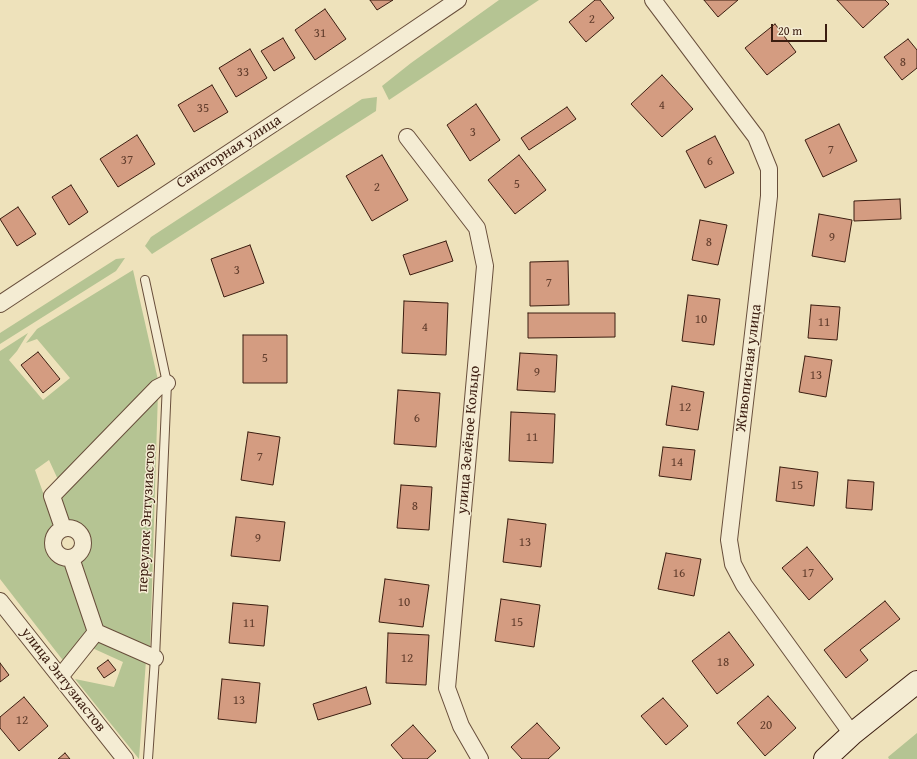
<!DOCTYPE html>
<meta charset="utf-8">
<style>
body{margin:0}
#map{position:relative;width:917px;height:759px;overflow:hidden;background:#eee2bb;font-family:"Gentium Book Plus",serif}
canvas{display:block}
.scale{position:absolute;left:771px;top:24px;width:56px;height:18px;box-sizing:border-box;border:2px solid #3b1d10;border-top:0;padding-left:5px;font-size:12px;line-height:14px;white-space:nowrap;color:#3b1d10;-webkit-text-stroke:3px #f4ecd3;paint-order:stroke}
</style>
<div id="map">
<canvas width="917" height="759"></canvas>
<div class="scale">20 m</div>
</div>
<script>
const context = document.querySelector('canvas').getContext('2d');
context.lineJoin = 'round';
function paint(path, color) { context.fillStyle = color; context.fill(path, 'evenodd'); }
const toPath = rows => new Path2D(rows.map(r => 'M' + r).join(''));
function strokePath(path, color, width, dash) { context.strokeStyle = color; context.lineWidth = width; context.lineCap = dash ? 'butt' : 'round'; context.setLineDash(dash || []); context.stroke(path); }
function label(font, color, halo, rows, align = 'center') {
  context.font = font + ' "Gentium Book Plus",serif'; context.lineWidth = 3; context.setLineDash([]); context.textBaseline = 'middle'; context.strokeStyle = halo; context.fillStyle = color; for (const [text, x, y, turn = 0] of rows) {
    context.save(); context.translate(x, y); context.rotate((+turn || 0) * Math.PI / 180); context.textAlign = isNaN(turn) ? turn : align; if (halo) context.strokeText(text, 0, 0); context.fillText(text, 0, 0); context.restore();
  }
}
paint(toPath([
 [499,0,539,0,389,100,382,86,411,63],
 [377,97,376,111,152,254,145,246,151,237,362,99],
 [125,258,116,271,0,344,0,333,116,259],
 [133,270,158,380,60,484,49,460,35,470,56,529,50,535,49,545,53,555,63,562,68,563,90,630,65,663,0,579,0,351,28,333,17,351,9,360,43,400,70,378,37,339,26,343,37,329],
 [158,392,150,651,103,631,80,558,87,549,87,538,82,528,69,523,60,497],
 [102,639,146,660,139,759,75,679,114,687,123,662,90,647],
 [917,733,917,759,889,759,888,757]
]), '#b5c493');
const building = toPath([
 [370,0,393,0,377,10,370,0],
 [595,0,600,0,614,18,586,42,569,22,595,0],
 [704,0,738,0,718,17,704,0],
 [837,0,885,0,889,4,863,28,837,0],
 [325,9,346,39,315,60,295,30,325,9],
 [775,24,796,52,767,75,745,48,775,24],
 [283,38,295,58,274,71,261,51,283,38],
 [908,39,917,50,917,68,902,80,884,57,908,39],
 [250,49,267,78,236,97,219,68,250,49],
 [662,75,693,109,662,137,631,104,662,75],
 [212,85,228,112,194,132,178,105,212,85],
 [476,104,500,140,470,161,447,125,476,104],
 [567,107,576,119,529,150,521,138,567,107],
 [839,124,857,161,823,177,805,140,839,124],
 [137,135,155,164,118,187,100,159,137,135],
 [715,136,734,173,705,188,686,151,715,136],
 [382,155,408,200,372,221,346,176,382,155],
 [519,155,546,190,515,214,488,180,519,155],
 [71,185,88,212,69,225,52,197,71,185],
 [900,199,901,219,854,221,854,201,900,199],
 [18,207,36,234,17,246,0,219,18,207],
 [819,214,852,220,845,262,812,256,819,214],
 [700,220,727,225,718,265,692,260,700,220],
 [446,241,453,261,410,275,403,255,446,241],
 [250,245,264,283,224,297,211,259,250,245],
 [568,261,569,305,530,306,530,262,568,261],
 [688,295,720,299,714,345,682,341,688,295],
 [404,301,448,303,446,355,402,353,404,301],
 [811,305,840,307,837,340,808,338,811,305],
 [528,313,615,313,615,337,528,338,528,313],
 [243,335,287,335,287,383,243,383,243,335],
 [38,352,60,379,43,393,21,365,38,352],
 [520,353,557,355,555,392,517,390,520,353],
 [805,356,832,360,826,397,799,392,805,356],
 [672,386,704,392,698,430,666,425,672,386],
 [398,390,440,393,436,447,394,444,398,390],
 [511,412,555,414,553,463,509,461,511,412],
 [248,432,280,437,273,485,241,480,248,432],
 [663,447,695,450,691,480,659,476,663,447],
 [780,467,818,472,814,506,776,501,780,467],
 [848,480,874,482,872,510,846,508,848,480],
 [401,485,432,487,429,530,397,528,401,485],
 [236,517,285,522,280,561,231,556,236,517],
 [508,519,546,524,541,567,503,562,508,519],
 [807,547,833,579,809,600,782,568,807,547],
 [666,553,701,559,694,596,658,589,666,553],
 [385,579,429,585,423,627,379,622,385,579],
 [501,599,540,605,534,647,495,641,501,599],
 [885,601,900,619,860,650,868,660,846,678,824,650,885,601],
 [233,603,268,606,264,646,229,643,233,603],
 [729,632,754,665,717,694,692,661,729,632],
 [388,633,429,635,426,685,386,683,388,633],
 [108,660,116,670,104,678,97,668,108,660],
 [0,663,9,675,0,682,0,663],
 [222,679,260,683,256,723,218,719,222,679],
 [366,687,371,704,318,720,313,704,366,687],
 [768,696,796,728,765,756,737,723,768,696],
 [24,697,48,726,19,751,0,728,0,717,24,697],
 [663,698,688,726,666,745,641,716,663,698],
 [537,723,560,748,548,759,522,759,511,747,537,723],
 [413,725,436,751,427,759,403,759,391,745,413,725],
 [65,753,70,759,58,759,65,753]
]);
paint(building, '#d49c81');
strokePath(building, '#3b1d10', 1);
const lane = toPath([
 [145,280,167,383,155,658,148,759]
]);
const street = toPath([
 [653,0,756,137,769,169,769,196,729,540,733,564,744,585,852,734],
 [407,137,477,228,485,266,447,688,461,726,480,759],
 [0,304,362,65,458,0],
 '53 543a15 15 0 1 1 30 0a15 15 0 1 1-30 0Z',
 [63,528,52,496,157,388,167,383],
 [71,558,96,632],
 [0,601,125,759],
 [60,677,96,632,155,658]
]);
const secondary = toPath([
 [825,759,852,734,917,682]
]);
strokePath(lane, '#684e3b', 10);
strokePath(street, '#684e3b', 18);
strokePath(secondary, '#3b1d10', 24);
strokePath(lane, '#f4ecd3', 8);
strokePath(street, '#f4ecd3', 16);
strokePath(secondary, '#f4ecd3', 22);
label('13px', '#613d2c', null, [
 ["2",592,20],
 ["31",320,34],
 ["8",903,63],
 ["33",243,73],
 ["4",662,106],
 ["35",203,109],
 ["3",473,133],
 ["7",831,151],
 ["37",127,161],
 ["6",710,162],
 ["5",517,185],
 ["2",377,188],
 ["9",832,238],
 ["8",709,243],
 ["3",237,271],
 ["7",549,284],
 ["10",701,320],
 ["11",824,323],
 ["4",425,328],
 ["5",265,359],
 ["9",537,373],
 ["13",816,376],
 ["12",685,408],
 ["6",417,419],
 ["11",532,438],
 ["7",260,458],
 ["14",677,463],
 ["15",797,486],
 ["8",415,507],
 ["9",258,539],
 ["13",525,543],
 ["16",679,574],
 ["17",808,574],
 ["10",404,603],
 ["15",517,623],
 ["11",249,624],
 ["12",407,659],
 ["18",723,663],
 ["13",239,701],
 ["12",22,721],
 ["20",766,726]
]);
label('15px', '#3b1d10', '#f4ecd3', [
 ["Санаторная улица",229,152,-33],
 ["Живописная улица",749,368,-83],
 ["улица Зелёное Кольцо",469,440,-85],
 ["переулок Энтузиастов",147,518,-87],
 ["улица Энтузиастов",63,680,52]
]);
</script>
